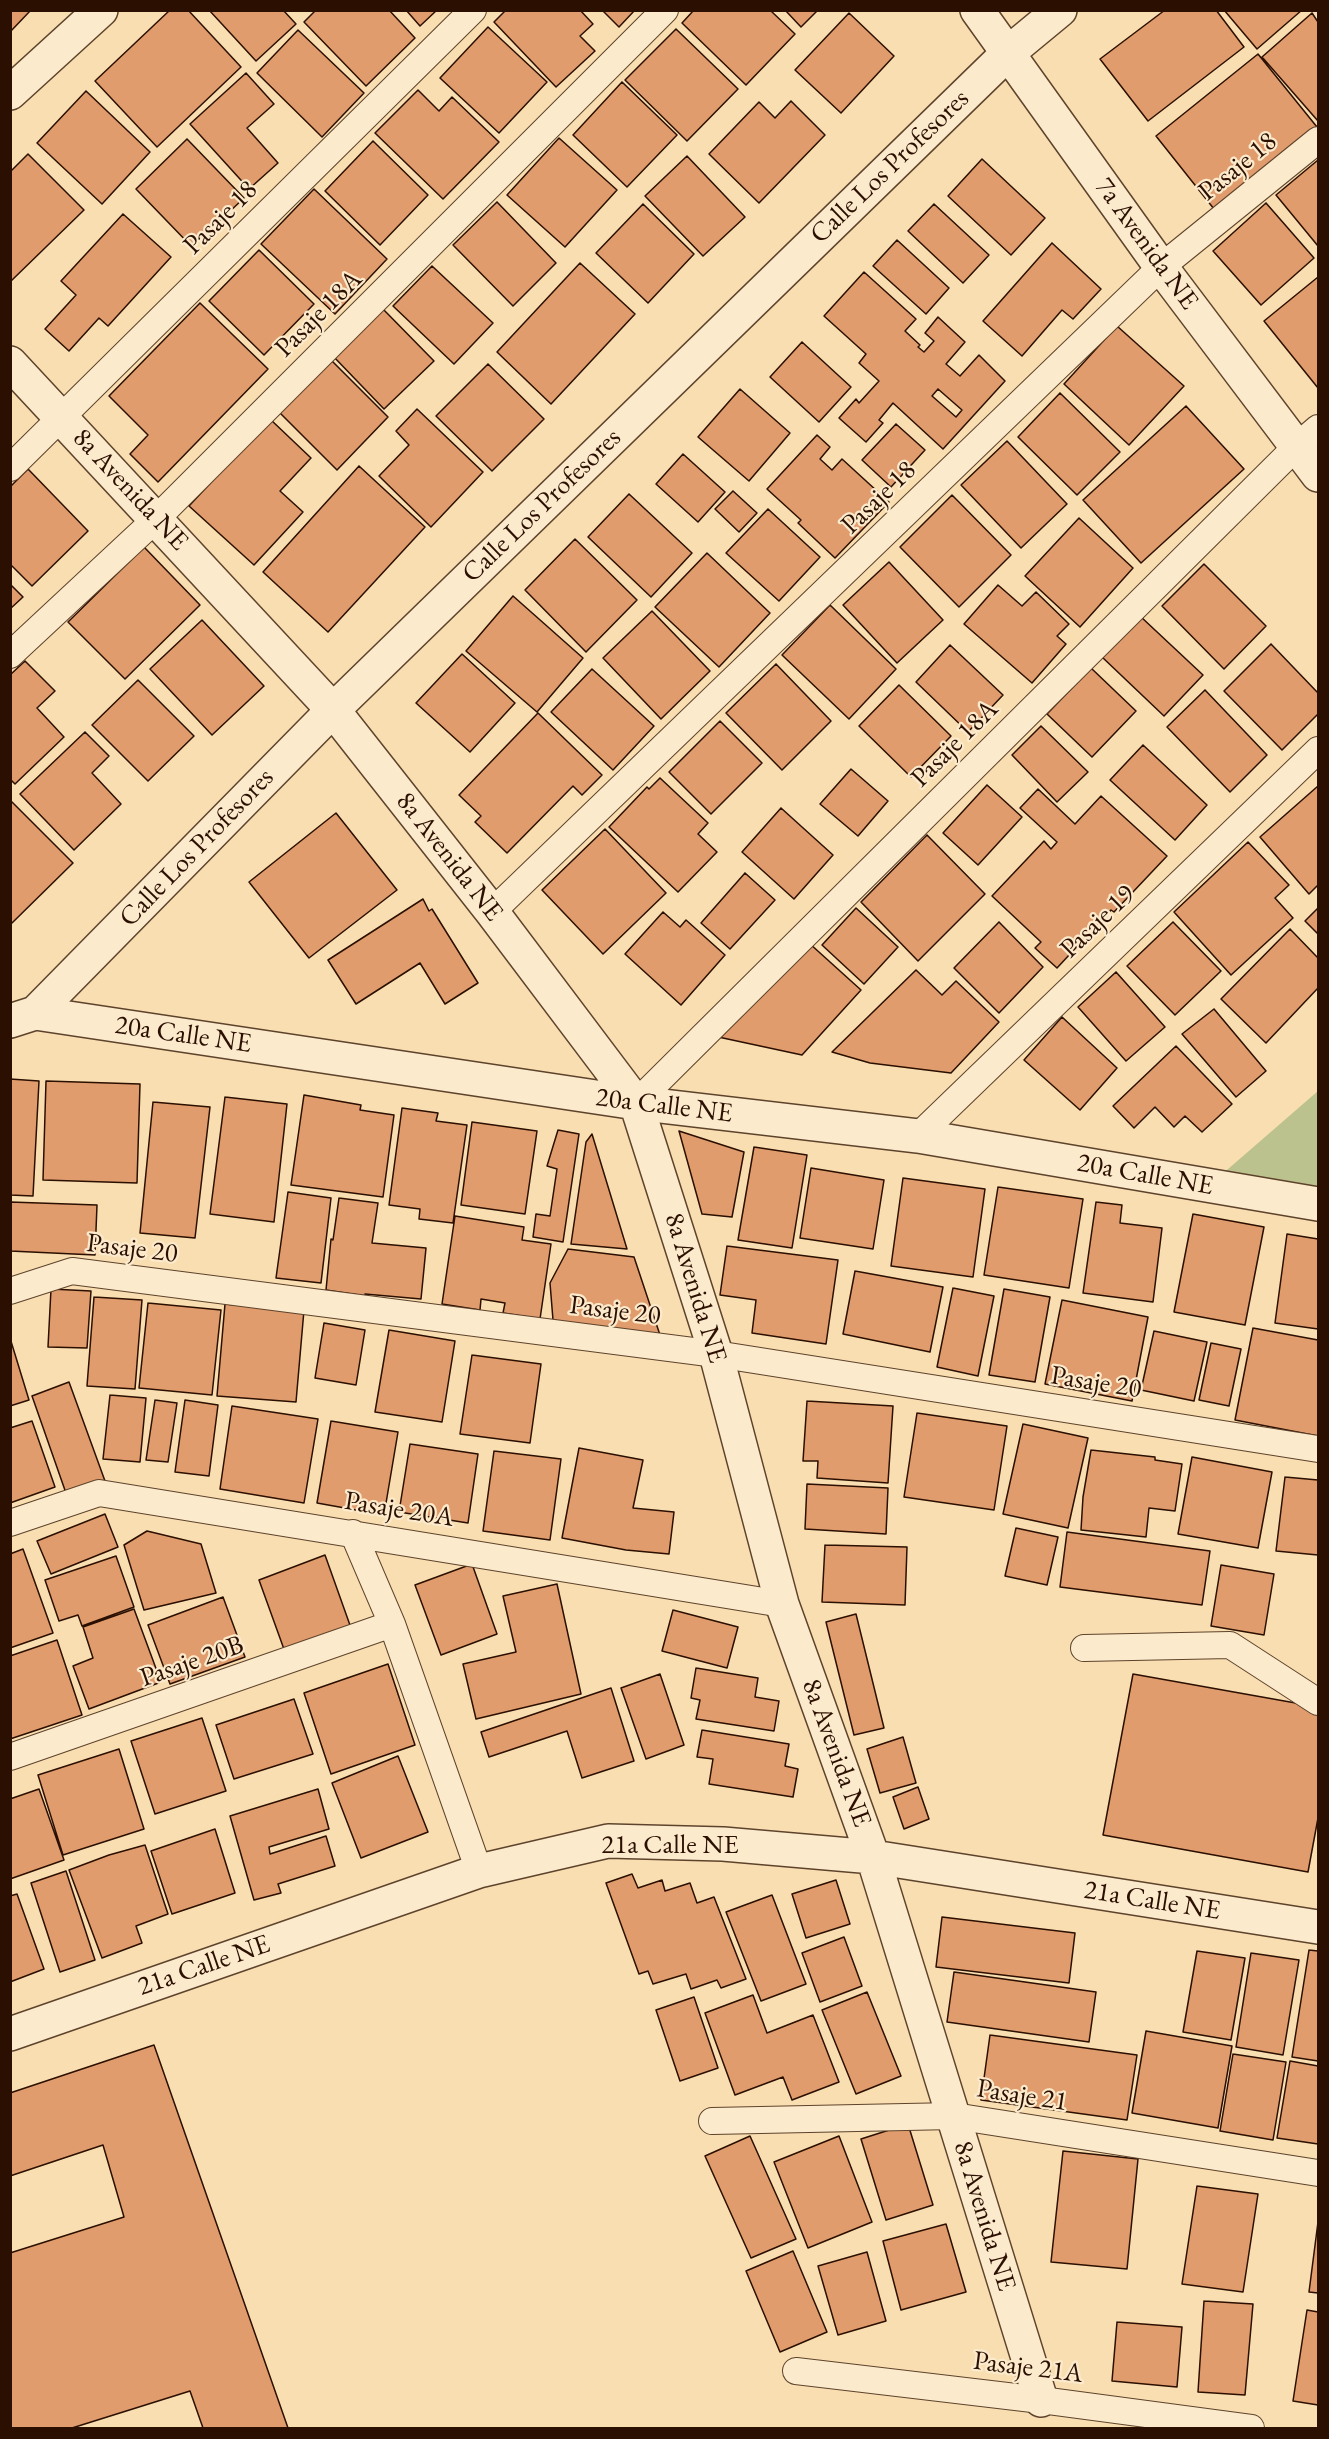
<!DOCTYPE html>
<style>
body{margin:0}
#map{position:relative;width:1329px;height:2439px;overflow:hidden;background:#f9deb1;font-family:"EB Garamond",serif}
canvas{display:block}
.frame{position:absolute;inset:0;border:12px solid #2b0f00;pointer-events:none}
</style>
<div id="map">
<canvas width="1329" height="2439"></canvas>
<div class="frame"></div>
</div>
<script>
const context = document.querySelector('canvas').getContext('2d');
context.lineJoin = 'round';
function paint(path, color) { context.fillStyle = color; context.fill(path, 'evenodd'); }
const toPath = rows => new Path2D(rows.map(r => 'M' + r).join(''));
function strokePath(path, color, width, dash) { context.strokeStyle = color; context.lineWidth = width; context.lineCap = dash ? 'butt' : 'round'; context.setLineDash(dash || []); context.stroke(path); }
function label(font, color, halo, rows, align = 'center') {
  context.font = font + ' "EB Garamond",serif'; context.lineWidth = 4.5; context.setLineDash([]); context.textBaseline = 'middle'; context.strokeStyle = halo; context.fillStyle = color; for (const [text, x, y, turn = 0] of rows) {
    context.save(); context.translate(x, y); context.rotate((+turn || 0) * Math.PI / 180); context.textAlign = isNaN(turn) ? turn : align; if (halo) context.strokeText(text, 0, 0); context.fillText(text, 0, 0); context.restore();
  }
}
paint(toPath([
 [1318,1091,1318,1190,1220,1176]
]), '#bcc28d');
const building = toPath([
 [10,10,31,10,10,32,10,10],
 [170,10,188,10,241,67,157,147,95,81,170,10],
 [209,10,283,10,296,24,256,61,209,10],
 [316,10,389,10,415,38,366,86,304,22,316,10],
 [406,10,437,10,420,26,406,10],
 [506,10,580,10,593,24,580,36,595,51,556,87,494,22,506,10],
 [602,10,635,10,619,27,602,10],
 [694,10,770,10,795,34,746,85,682,23,694,10],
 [785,10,818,10,801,27,785,10],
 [1165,10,1216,10,1244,47,1148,121,1100,59,1165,10],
 [1224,10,1302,10,1257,49,1224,10],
 [849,13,894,56,841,113,795,70,849,13],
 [1312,13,1318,22,1318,121,1262,57,1312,13],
 [488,27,547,82,499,133,440,78,488,27],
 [676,29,738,89,687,141,625,80,676,29],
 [298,30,364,93,322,137,257,73,298,30],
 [1258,54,1317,127,1214,209,1156,136,1258,54],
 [246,73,274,104,247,128,278,163,249,189,190,124,246,73],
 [622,82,677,135,627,187,573,135,622,82],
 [418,90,439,111,452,97,499,142,443,199,375,133,418,90],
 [86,91,150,152,102,204,37,143,86,91],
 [791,101,825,135,759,203,709,154,759,102,775,118,791,101],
 [559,138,617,190,565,247,507,195,559,138],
 [187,139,244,198,192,247,136,189,187,139],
 [373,141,428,195,380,245,325,191,373,141],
 [28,154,84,210,10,282,10,172,28,154],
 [687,156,745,217,703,256,645,196,687,156],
 [982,159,1045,218,1011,255,948,196,982,159],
 [1318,160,1318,246,1276,195,1318,160],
 [314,189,387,259,335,314,261,244,314,189],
 [497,202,556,263,513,306,453,245,497,202],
 [1266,203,1314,258,1261,305,1213,251,1266,203],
 [643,204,694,254,648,303,596,253,643,204],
 [934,204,989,255,963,283,908,231,934,204],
 [123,214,171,257,108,326,99,318,69,351,45,329,76,295,61,281,123,214],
 [897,240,949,288,926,314,873,266,897,240],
 [1052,243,1101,289,1073,319,1062,310,1022,356,983,321,1052,243],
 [259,250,314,304,264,355,209,301,259,250],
 [580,263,635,314,551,404,497,352,580,263],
 [432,266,493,323,454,364,393,306,432,266],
 [864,272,916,319,905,331,920,345,918,347,924,352,934,341,925,333,938,317,965,342,946,364,960,376,979,355,1005,381,943,449,893,403,879,420,883,423,866,442,839,418,856,399,859,403,879,381,859,363,866,354,824,316,864,272],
 [938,389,962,410,956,417,932,396,938,389],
 [1318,277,1318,388,1264,321,1318,277],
 [200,303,268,369,158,482,130,454,148,435,109,396,200,303],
 [381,307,434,361,384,409,332,355,381,307],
 [1117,326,1184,386,1129,445,1064,384,1117,326],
 [802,342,851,387,819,422,770,377,802,342],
 [330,359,388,417,337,470,279,412,330,359],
 [488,364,544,419,492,471,436,416,488,364],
 [740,389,790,433,749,481,698,437,740,389],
 [1060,393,1120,452,1077,495,1018,437,1060,393],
 [1186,406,1244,469,1141,563,1083,500,1186,406],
 [417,409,483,472,431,527,379,476,409,445,396,431,417,409],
 [270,419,311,458,280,491,303,512,254,565,189,506,270,419],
 [896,424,925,450,891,487,862,460,896,424],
 [817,435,830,447,820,459,832,470,842,459,889,502,835,558,798,523,801,520,767,489,817,435],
 [1007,441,1067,504,1021,548,961,485,1007,441],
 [683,454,725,492,698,522,656,484,683,454],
 [359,466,425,527,328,632,263,572,359,466],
 [28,469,88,531,32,586,10,564,10,487,28,469],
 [733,491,757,513,739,532,715,509,733,491],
 [629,494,692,553,651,597,588,537,629,494],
 [952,495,1011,555,959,607,900,547,952,495],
 [768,509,820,557,779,601,726,553,768,509],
 [1079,518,1133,568,1080,627,1025,576,1079,518],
 [575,539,637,600,586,652,525,590,575,539],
 [144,547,200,605,125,679,68,622,144,547],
 [707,553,770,613,719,667,655,607,707,553],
 [889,562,943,620,897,663,843,605,889,562],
 [1204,564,1266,626,1224,669,1162,606,1204,564],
 [10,584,23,597,10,609,10,584],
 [998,585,1022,606,1036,592,1069,624,1057,636,1066,644,1032,683,964,624,998,585],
 [513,596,583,658,537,712,466,651,513,596],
 [830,605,896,669,849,719,782,655,830,605],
 [652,611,710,671,661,719,603,658,652,611],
 [1140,616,1203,675,1164,716,1102,657,1140,616],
 [202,620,264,686,212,735,150,669,202,620],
 [1271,644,1318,693,1318,714,1282,750,1224,691,1271,644],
 [950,645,1003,695,968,732,916,682,950,645],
 [462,654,515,703,470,752,416,703,462,654],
 [25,661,55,691,37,708,64,737,15,784,10,779,10,675,25,661],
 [776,664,831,721,782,770,726,713,776,664],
 [1091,668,1136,711,1092,757,1047,714,1091,668],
 [592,669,654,726,613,770,551,712,592,669],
 [138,680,194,736,148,781,92,725,138,680],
 [899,685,951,736,911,777,859,726,899,685],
 [1205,690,1267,755,1230,792,1167,727,1205,690],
 [538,713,602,775,582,795,573,786,507,853,475,822,481,816,459,795,538,713],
 [720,721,762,763,711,814,669,772,720,721],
 [1041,726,1088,772,1057,802,1012,755,1041,726],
 [85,732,109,756,92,773,121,804,74,850,20,794,85,732],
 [1143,745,1207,805,1175,840,1110,780,1143,745],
 [851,769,888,801,858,836,820,804,851,769],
 [660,778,708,823,698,834,717,852,678,892,609,827,647,787,649,789,660,778],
 [987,785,1022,817,978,865,943,833,987,785],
 [1318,786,1318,885,1309,894,1260,837,1318,786],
 [1038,789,1075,824,1101,796,1167,856,1114,912,1111,910,1057,968,1035,948,1041,942,992,896,1044,841,1051,849,1057,842,1020,808,1038,789],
 [10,800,73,863,12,923,10,921,10,800],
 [781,808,833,855,794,899,742,852,781,808],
 [336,813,397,890,309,958,249,882,336,813],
 [605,829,666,893,603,954,542,890,605,829],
 [927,835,985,894,918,961,861,902,927,835],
 [1248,842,1289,885,1275,898,1293,918,1231,975,1174,912,1248,842],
 [745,873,775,900,730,949,701,923,745,873],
 [423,899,429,911,432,909,478,983,445,1004,420,963,356,1004,328,960,423,899],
 [856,908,898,947,864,984,822,945,856,908],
 [1318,908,1318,934,1305,921,1318,908],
 [663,912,680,927,686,920,725,955,681,1005,625,954,663,912],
 [999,922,1043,967,999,1013,954,968,999,922],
 [1173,922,1221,971,1175,1015,1127,966,1173,922],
 [1290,929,1318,958,1318,988,1266,1043,1221,999,1290,929],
 [809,943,861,990,802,1055,709,1035,809,943],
 [916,970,942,995,956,981,999,1022,951,1073,870,1063,832,1052,916,970],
 [1116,972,1165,1027,1126,1061,1078,1007,1116,972],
 [1214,1009,1266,1071,1236,1097,1182,1034,1214,1009],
 [1062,1017,1117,1068,1080,1110,1024,1060,1062,1017],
 [1176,1046,1232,1104,1202,1132,1185,1116,1174,1127,1155,1107,1134,1128,1113,1106,1176,1046],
 [10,1079,39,1081,33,1196,10,1195,10,1079],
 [46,1081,140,1084,137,1183,43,1180,46,1081],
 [304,1095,361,1105,360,1110,394,1115,383,1197,291,1185,304,1095],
 [225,1097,287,1104,274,1222,210,1214,225,1097],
 [153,1102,210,1107,195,1238,140,1233,153,1102],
 [402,1108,438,1113,436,1121,467,1125,453,1223,419,1219,420,1209,389,1205,402,1108],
 [472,1122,537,1131,525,1214,461,1205,472,1122],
 [558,1130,579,1134,563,1242,533,1237,536,1214,550,1216,557,1169,547,1166,558,1130],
 [679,1131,744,1152,732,1217,702,1214,679,1131],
 [592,1134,627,1249,571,1244,586,1142,592,1134],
 [754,1147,807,1155,792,1248,738,1240,754,1147],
 [811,1168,884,1180,873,1249,800,1238,811,1168],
 [903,1178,985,1189,973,1277,891,1266,903,1178],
 [998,1187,1083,1199,1069,1288,984,1275,998,1187],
 [288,1192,331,1198,321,1283,276,1278,288,1192],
 [339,1198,378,1203,372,1243,426,1248,421,1299,365,1294,365,1296,326,1290,331,1239,333,1240,339,1198],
 [10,1202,97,1205,95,1255,10,1251,10,1202],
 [1096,1202,1122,1205,1120,1223,1162,1228,1153,1302,1083,1293,1096,1202],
 [1193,1214,1264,1227,1245,1325,1174,1312,1193,1214],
 [455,1216,524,1227,522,1240,551,1244,540,1319,503,1313,505,1303,481,1299,480,1310,442,1304,455,1216],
 [1287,1234,1318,1239,1318,1329,1275,1323,1287,1234],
 [727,1246,838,1260,826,1344,752,1333,756,1300,720,1295,727,1246],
 [568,1249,634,1257,662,1341,553,1320,550,1283,568,1249],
 [855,1271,943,1287,930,1352,843,1334,855,1271],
 [953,1288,994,1296,978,1376,937,1367,953,1288],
 [51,1289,91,1291,87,1348,48,1347,51,1289],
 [1004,1289,1050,1297,1035,1382,989,1375,1004,1289],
 [94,1297,142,1300,135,1389,87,1386,94,1297],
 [1062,1300,1148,1317,1132,1401,1045,1384,1062,1300],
 [148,1303,221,1310,212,1395,139,1388,148,1303],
 [225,1304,304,1310,296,1402,217,1396,225,1304],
 [324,1323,365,1330,356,1385,315,1378,324,1323],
 [1253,1328,1318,1340,1318,1436,1235,1420,1253,1328],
 [389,1330,455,1341,442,1422,375,1412,389,1330],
 [1154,1331,1207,1342,1194,1401,1141,1390,1154,1331],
 [10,1338,29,1400,10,1406,10,1338],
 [1211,1343,1241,1349,1229,1406,1199,1400,1211,1343],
 [472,1355,541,1364,530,1443,460,1434,472,1355],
 [69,1382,105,1481,67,1496,32,1396,69,1382],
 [110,1395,146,1398,140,1462,103,1459,110,1395],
 [155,1400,177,1403,168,1462,146,1460,155,1400],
 [185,1400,218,1405,209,1476,175,1472,185,1400],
 [807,1401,893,1406,888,1483,817,1478,818,1461,803,1461,807,1401],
 [232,1406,318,1419,304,1503,220,1489,232,1406],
 [917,1413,1007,1426,994,1510,904,1497,917,1413],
 [32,1421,55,1487,10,1503,10,1428,32,1421],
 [331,1421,398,1432,384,1515,317,1503,331,1421],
 [1023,1424,1088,1438,1068,1528,1003,1514,1023,1424],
 [410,1444,478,1454,468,1523,399,1512,410,1444],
 [579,1448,643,1460,633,1508,674,1512,669,1554,626,1550,562,1538,579,1448],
 [1091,1450,1155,1457,1155,1460,1182,1464,1175,1511,1149,1508,1146,1537,1081,1530,1083,1497,1091,1450],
 [494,1451,561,1459,550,1540,483,1531,494,1451],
 [1192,1457,1272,1472,1258,1548,1178,1534,1192,1457],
 [1285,1477,1318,1480,1318,1555,1276,1551,1285,1477],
 [807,1484,888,1488,886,1534,805,1529,807,1484],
 [105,1514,118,1547,51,1574,37,1541,105,1514],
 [1016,1528,1058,1537,1047,1585,1005,1576,1016,1528],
 [147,1531,201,1544,216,1593,144,1610,124,1545,147,1531],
 [1067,1532,1210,1551,1202,1605,1060,1587,1067,1532],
 [825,1545,907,1547,905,1605,822,1602,825,1545],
 [23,1549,53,1633,10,1648,10,1554,23,1549],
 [325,1555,351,1628,285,1652,259,1580,325,1555],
 [116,1556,134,1607,82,1626,78,1615,59,1621,45,1580,116,1556],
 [472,1564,497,1634,441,1655,415,1585,472,1564],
 [1221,1565,1274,1574,1264,1635,1211,1626,1221,1565],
 [557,1584,581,1694,476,1719,463,1664,516,1652,503,1596,557,1584],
 [223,1597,245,1657,170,1684,148,1625,223,1597],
 [134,1609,161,1682,89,1709,73,1666,93,1658,83,1627,134,1609],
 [673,1610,738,1627,727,1668,662,1651,673,1610],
 [856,1614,884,1728,854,1735,826,1622,856,1614],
 [57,1640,82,1715,10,1739,10,1656,57,1640],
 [388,1664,415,1745,331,1774,304,1693,388,1664],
 [696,1668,758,1678,755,1697,779,1701,774,1731,696,1719,700,1700,691,1698,696,1668],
 [660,1674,684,1745,646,1759,621,1688,660,1674],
 [1133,1674,1318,1707,1318,1818,1308,1872,1103,1835,1133,1674],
 [611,1688,634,1761,582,1778,567,1731,489,1757,481,1732,611,1688],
 [294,1699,313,1754,234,1779,216,1725,294,1699],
 [202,1718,226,1791,155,1814,131,1741,202,1718],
 [702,1730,789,1744,785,1766,798,1769,793,1797,709,1784,713,1759,697,1757,702,1730],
 [903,1737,916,1783,880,1793,867,1749,903,1737],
 [119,1749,144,1829,63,1855,38,1775,119,1749],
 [398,1756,428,1832,361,1858,332,1783,398,1756],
 [918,1787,929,1819,904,1829,893,1797,918,1787],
 [39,1789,64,1860,10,1879,10,1799,39,1789],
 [318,1789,329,1829,269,1847,270,1854,326,1836,335,1866,278,1884,281,1893,254,1900,230,1816,318,1789],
 [215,1829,235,1893,172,1914,151,1851,215,1829],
 [145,1845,168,1914,136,1926,142,1943,102,1958,69,1870,109,1855,145,1845],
 [66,1871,95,1960,60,1972,31,1883,66,1871],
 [632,1874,638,1888,662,1880,665,1891,690,1883,697,1903,714,1897,746,1979,721,1988,717,1980,691,1989,686,1974,653,1984,648,1971,639,1974,606,1883,632,1874],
 [836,1880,850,1924,806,1938,792,1894,836,1880],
 [17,1894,44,1969,10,1982,10,1896,17,1894],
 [772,1895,806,1984,761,2001,726,1912,772,1895],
 [942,1917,1075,1933,1069,1983,936,1967,942,1917],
 [844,1937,862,1986,820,2002,802,1953,844,1937],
 [1309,1950,1318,1951,1318,2061,1292,2057,1309,1950],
 [1197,1951,1245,1958,1231,2040,1183,2032,1197,1951],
 [1251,1953,1299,1960,1283,2055,1236,2047,1251,1953],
 [954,1972,1096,1992,1089,2042,947,2022,954,1972],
 [867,1992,901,2076,856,2094,822,2010,867,1992],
 [753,1995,767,2033,813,2015,839,2082,792,2100,783,2077,735,2095,705,2013,753,1995],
 [694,1997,718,2068,680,2081,656,2010,694,1997],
 [1146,2031,1232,2046,1218,2128,1132,2113,1146,2031],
 [990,2035,1137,2055,1127,2120,981,2100,990,2035],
 [154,2045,288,2428,203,2428,190,2391,72,2428,10,2428,10,2253,124,2217,103,2145,10,2176,10,2093,154,2045],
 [1233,2054,1286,2062,1273,2140,1220,2131,1233,2054],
 [1290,2061,1318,2066,1318,2144,1277,2138,1290,2061],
 [908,2124,933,2205,886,2220,861,2139,908,2124],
 [750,2136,796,2239,751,2258,705,2156,750,2136],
 [839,2136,872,2222,808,2248,774,2162,839,2136],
 [1063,2151,1138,2159,1127,2269,1051,2262,1063,2151],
 [1197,2186,1258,2194,1243,2292,1182,2284,1197,2186],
 [1318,2222,1318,2293,1309,2292,1318,2222],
 [946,2224,966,2292,901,2310,883,2241,946,2224],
 [793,2251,827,2332,780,2352,746,2271,793,2251],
 [867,2252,886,2321,838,2335,818,2266,867,2252],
 [1204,2301,1253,2304,1245,2395,1198,2392,1204,2301],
 [1307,2310,1318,2312,1318,2405,1293,2401,1307,2310],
 [1117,2322,1182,2327,1177,2387,1112,2381,1117,2322]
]);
paint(building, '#e09c6d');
strokePath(building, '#2b0f00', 1.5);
const lane = toPath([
 [10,468,473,10],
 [10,655,156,519,665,10],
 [492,912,1161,267,1318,140],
 [636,1103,1297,446,1318,428],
 [918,1136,1318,750],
 [10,1291,72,1271,716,1354,1318,1449],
 [10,1523,99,1493,782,1604],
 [353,1533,392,1624,479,1871],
 [1084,1648,1230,1645,1318,1702],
 [10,1757,392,1624],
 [712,2121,954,2116,1318,2173],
 [796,2371,1041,2400,1251,2428]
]);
const street = toPath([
 [977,10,1161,267,1318,475],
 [10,93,101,10],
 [10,363,333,710,492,912,636,1103,716,1354,782,1604,873,1857,1041,2400],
 [35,1013,333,710,1008,53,1060,10],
 [10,1021,35,1013,636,1103,918,1136,1318,1204],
 [10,2034,479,1871,608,1841,723,1844,873,1857,1318,1927]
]);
strokePath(lane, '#5e432c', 28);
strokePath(street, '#5e432c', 36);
strokePath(lane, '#fbeacc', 26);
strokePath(street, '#fbeacc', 33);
label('27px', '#2b0f00', '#fbeacc', [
 ["Calle Los Profesores",890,167,-44],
 ["Pasaje 18",1238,167,-39],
 ["Pasaje 18",221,218,-45],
 ["7a Avenida NE",1146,244,54],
 ["Pasaje 18A",319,314,-45],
 ["8a Avenida NE",130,490,47],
 ["Pasaje 18",879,498,-44],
 ["Calle Los Profesores",542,506,-44],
 ["Pasaje 18A",955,744,-45],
 ["Calle Los Profesores",197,848,-46],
 ["8a Avenida NE",449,857,52],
 ["Pasaje 19",1098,922,-44],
 ["20a Calle NE",183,1035,8],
 ["20a Calle NE",664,1106,7],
 ["20a Calle NE",1145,1175,10],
 ["Pasaje 20",132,1249,7],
 ["8a Avenida NE",695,1288,73],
 ["Pasaje 20",615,1311,7],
 ["Pasaje 20",1096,1383,9],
 ["Pasaje 20A",399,1510,9],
 ["Pasaje 20B",192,1662,-19],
 ["8a Avenida NE",836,1753,70],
 ["21a Calle NE",670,1846],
 ["21a Calle NE",1152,1901,9],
 ["21a Calle NE",204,1966,-19],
 ["Pasaje 21",1022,2096,9],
 ["8a Avenida NE",984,2216,73],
 ["Pasaje 21A",1028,2368,7]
]);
</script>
